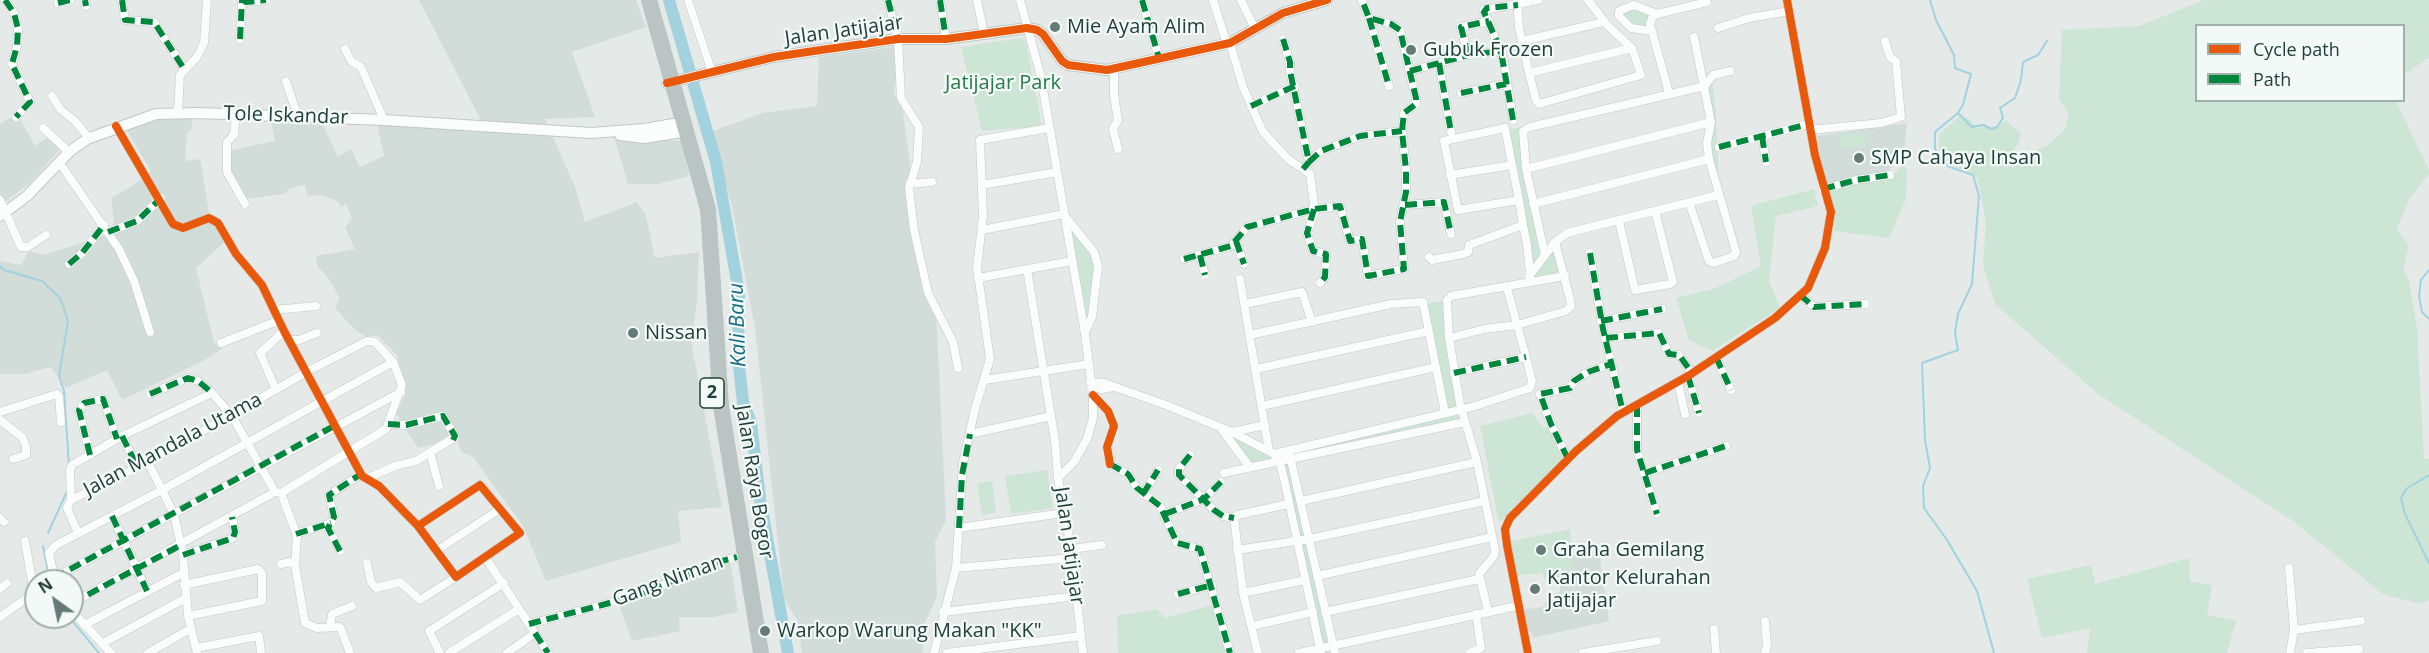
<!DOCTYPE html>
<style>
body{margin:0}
#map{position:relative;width:2429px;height:653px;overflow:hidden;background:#e5eae8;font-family:"Open Sans",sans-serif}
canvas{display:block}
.legend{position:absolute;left:2195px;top:24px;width:210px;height:78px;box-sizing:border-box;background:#f3f9f6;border:2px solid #9fafaa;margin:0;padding:8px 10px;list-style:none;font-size:18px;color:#204039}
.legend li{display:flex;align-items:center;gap:12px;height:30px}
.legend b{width:30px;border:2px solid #9fafaa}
.north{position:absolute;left:24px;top:569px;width:60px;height:60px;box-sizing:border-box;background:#f3f9f6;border:2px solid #9fafaa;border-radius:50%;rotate:327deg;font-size:16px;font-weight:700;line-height:24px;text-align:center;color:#204039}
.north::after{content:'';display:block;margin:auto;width:21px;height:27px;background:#657c76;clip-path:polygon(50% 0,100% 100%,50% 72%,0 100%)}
</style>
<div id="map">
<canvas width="2429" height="653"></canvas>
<ul class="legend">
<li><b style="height:8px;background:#e8590c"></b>Cycle path</li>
<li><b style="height:8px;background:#00873e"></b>Path</li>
</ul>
<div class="north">N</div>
</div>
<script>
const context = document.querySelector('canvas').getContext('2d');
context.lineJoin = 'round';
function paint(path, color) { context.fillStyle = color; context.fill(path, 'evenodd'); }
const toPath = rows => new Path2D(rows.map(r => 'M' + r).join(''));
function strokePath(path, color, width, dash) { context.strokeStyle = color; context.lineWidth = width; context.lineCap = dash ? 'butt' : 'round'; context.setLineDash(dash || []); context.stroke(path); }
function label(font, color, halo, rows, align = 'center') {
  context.font = font + ' "Open Sans",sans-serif'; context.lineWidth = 4.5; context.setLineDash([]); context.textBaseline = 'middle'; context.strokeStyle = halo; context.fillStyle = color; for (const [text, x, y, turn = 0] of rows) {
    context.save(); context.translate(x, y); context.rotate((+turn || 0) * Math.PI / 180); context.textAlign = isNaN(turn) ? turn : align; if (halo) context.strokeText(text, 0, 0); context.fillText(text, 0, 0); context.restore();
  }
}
paint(toPath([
 [419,0,636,0,646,27,572,52,595,117,545,119,575,187,585,222,637,202,646,216,655,258,699,252,697,303,691,341,722,507,678,511,681,542,546,581,523,526,473,457,461,452,457,439,418,448,396,414,406,393,397,355,377,335,367,337,355,330,335,308,340,298,329,279,318,267,316,256,355,249,345,227,352,219,346,204,341,207,337,201,321,195,308,196,305,185,291,188,283,194,245,199,228,170,227,151,275,141,270,117,320,118,338,157,351,149,360,167,384,156,377,122,486,130],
 [894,47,897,69,894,93,903,111,924,273,936,309,946,520,935,542,937,596,921,632,923,653,802,653,798,621,784,599,755,328,731,201,708,133,762,113,817,106,819,57],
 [191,111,192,129,187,133,185,161,200,159,209,213,220,218,228,239,196,268,214,342,223,348,201,362,122,400,107,370,66,388,51,367,24,374,0,374,0,261,21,265,29,251,44,255,109,234,114,221,111,198,132,186,151,171,123,124],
 [17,114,35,146,48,137,60,149,30,183,0,205,0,124],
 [1907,123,1904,151,1887,172,1870,174,1827,186,1816,136],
 [614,137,681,141,689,176,658,184,628,184],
 [1599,551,1609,621,1533,638,1531,632,1526,632,1521,610,1543,607,1550,595,1560,592,1560,577,1574,574,1572,555],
 [730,561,738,612,714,617,679,617,680,631,632,641,617,600,670,576,706,564]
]), '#d2dcd8');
paint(toPath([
 [2204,0,2429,0,2429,57,2404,75,2404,26,2196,26,2196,100,2396,101,2429,170,2429,174,2409,199,2397,230,2409,246,2403,269,2409,280,2417,328,2424,459,2429,459,2429,600,2420,604,2383,594,2293,521,2098,394,1995,304,1983,265,1986,223,1978,178,1946,162,1938,145,1940,134,1960,115,1968,118,1978,128,1987,126,1994,130,2006,120,2021,134,2019,142,2007,159,2014,161,2048,145,2065,129,2069,113,2059,100,2062,30,2139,26],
 [1628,5,1657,14,1644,31,1619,16],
 [1021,38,1026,42,1042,126,982,131,961,47],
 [1712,80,1716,114,1719,182,1709,159,1711,122,1705,86],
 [1527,128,1523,131,1545,254,1555,242,1565,276,1526,282,1530,274,1505,129],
 [1864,132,1866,147,1841,150,1839,135],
 [1904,164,1907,171,1906,199,1889,238,1834,231,1835,212,1828,190,1893,175],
 [1814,189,1818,206,1776,216,1769,281,1780,308,1712,351,1689,340,1676,298,1716,288,1761,266,1751,206],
 [1064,215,1077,229,1098,266,1085,334],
 [1447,300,1465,422,1291,459,1335,653,1321,653,1280,463,1249,466,1219,426,1269,451,1280,463,1290,459,1288,449,1445,413,1426,304],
 [1532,413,1543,428,1554,424,1569,452,1499,523,1480,426],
 [1047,470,1053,508,1011,514,1005,476],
 [992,481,996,513,982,515,977,484],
 [1570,529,1574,575,1545,579,1542,573,1514,576,1509,542],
 [2189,558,2190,582,2212,585,2207,615,2236,621,2227,653,2087,653,2090,628,2042,638,2027,579,2091,565,2095,584],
 [1213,605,1228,653,1118,653,1117,616,1157,609,1164,618]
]), '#cce5d5');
strokePath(toPath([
 [1930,0,1936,20,1954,55,1955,68,1971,74,1963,105,1958,113,1935,132,1935,149,1947,166,1973,175,1979,196,1972,284,1958,314,1955,333,1958,350,1922,363,1925,440,1930,468,1923,486,1924,508,1947,540,1977,591,1994,653],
 [1958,113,1972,127,1983,125,1992,129,1997,127,2003,118,2000,108,2015,98,2021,80,2023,62,2038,55,2047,41],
 [0,266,4,270,42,281,60,298,68,321,59,376,64,391,69,466],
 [2429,270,2421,280,2419,296,2422,312,2429,319],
 [2429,475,2406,489,2401,498,2405,514,2429,563],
 [48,533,68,489],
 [43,546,50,581],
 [69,617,99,653]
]), '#a1d2dd', 2);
strokePath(toPath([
 [669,0,716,162,739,293,738,357,743,402,751,423,760,499,788,653]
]), '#a1d2dd', 12);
const street = toPath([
 [5,0,14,13,18,29,17,46,12,64,30,102,16,117],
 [85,0,86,6],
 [122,0,125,20,154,22,184,69],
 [243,0,246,2,266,0],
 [688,0,712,72],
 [888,0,898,39,901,98,919,127,917,162,909,188,914,230,928,293,953,342,958,368],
 [940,0,946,39],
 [977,0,984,34],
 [1020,0,1041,77,1085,334,1093,395,1093,418,1087,439,1074,462,1058,478,1071,549,1083,653],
 [1142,0,1159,58],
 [1213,0,1227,44],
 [1241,0,1255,29],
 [1517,0,1519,28,1529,73,1536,100,1539,104,1641,75,1632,48,1529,73],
 [1588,0,1608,26,1632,48],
 [58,3,70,0],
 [1369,18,1389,86],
 [1718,28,1749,18,1790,11],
 [1652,31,1631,28,1619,16,1619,11,1634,5,1657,14],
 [240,39,242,0],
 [1283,39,1290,62,1290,71,1309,162,1303,169],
 [1522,41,1604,22],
 [1230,43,1243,87,1263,132,1288,159,1310,174,1315,212,1307,233,1313,251,1326,254,1325,277,1320,283],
 [345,49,351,61,361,67,384,120],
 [1468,55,1461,27,1489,21],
 [1439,63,1451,132],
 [1114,68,1114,95,1118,120,1113,129,1118,149],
 [1410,71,1468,55,1501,51],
 [286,81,298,117],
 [1705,86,1713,75,1730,71],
 [1461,93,1506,84],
 [1669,93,1650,24,1652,18,1657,14,1707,2],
 [52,96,60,109,75,121,89,138],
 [1251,106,1295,86],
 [178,113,180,75,197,57,204,43,207,0],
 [236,115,234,135,227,142,227,172,245,204],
 [1513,120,1504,61,1484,10,1538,0],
 [116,126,173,224,183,228,209,218,218,223,236,254,262,285,284,331,362,476,379,486,418,526,456,577,520,533,480,485,418,526],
 [43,128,69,152],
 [1810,130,1881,123,1901,117,1896,61,1890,57,1885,41],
 [1762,136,1766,162],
 [1719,147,1809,124],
 [59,162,119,249,134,281,150,332],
 [1309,162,1321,151,1360,136,1402,131],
 [1526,169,1711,122],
 [1450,175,1512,165],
 [910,184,932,182],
 [982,185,1057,172],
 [1823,189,1856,180,1890,175],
 [0,200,21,247,28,247,46,235],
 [1519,200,1458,210,1444,141,1505,128,1512,165,1519,200,1523,225,1527,245,1530,274],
 [1689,202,1709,261,1714,263,1734,256,1736,252,1709,159,1707,143,1711,122,1694,37],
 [1533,204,1709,159],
 [1405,205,1444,202,1451,234],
 [1065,216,1094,252,1098,266,1092,317,1085,332],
 [1619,221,1635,290,1670,284,1673,282,1655,211],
 [982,230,1064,214],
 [108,232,137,221,161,198],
 [1236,241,1244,264],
 [1590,253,1603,329,1623,412],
 [1200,255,1205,275],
 [1545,255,1526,169,1523,131,1530,127,1705,86],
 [1429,257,1432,260,1463,254,1468,252,1469,245,1523,225],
 [1184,259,1231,246,1247,227,1314,209,1340,206,1350,241,1362,239,1368,276,1404,269,1400,222,1406,192,1406,170,1402,131,1404,113,1416,104,1416,98,1400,30,1391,24,1369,18,1362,0],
 [69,264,82,253,104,225],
 [1027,269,1055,441,1058,478],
 [1529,276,1555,242,1567,233,1718,195],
 [978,278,1072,261],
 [1240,279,1269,451],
 [1800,295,1814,307,1865,304],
 [1245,304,1302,292,1312,322],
 [274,310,316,306],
 [1601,321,1662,309],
 [1250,335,1391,304,1423,302,1445,413],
 [1449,338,1484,329,1517,325,1566,311,1571,306,1570,299,1555,242],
 [1606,338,1659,333,1669,354,1679,355,1692,373],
 [289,340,299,340,317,333],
 [221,343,280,320],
 [1716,357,1731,390],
 [1256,369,1429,331],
 [1454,373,1526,357],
 [1688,376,1699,413],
 [985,380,1089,364],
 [1090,382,1104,383,1166,405,1232,432,1274,454,1280,463,1285,483,1321,653],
 [1678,382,1685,414],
 [1091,387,1102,389,1113,387],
 [276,390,260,353,284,331],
 [150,394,188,378,198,381,212,393],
 [1637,405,1637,450,1657,514],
 [1262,406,1436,367],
 [0,412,57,394,59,396,61,422],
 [0,420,22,437,26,446,26,455,13,459],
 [1220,427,1249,466],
 [1232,432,1265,425],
 [970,434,1051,416],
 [122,436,137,466],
 [430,452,439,486],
 [1274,454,1472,407,1530,388,1532,381,1526,357,1507,288],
 [90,455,79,410,84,403,103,399,117,439],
 [1190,455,1179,469,1179,475,1214,510,1223,516,1234,518],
 [1290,456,1335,653],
 [1568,459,1551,424,1540,394,1570,388,1574,381,1588,372,1611,364],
 [148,462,174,514,183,555,188,616,197,653],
 [1110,464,1128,474,1137,488,1160,506,1177,543,1200,549,1230,653],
 [1224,473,1465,422],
 [1645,473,1726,446],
 [366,479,395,466,416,461,455,437,443,416,406,425,388,424],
 [281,493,297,536,295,565,305,623,317,628,340,627,350,653],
 [1143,494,1158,470],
 [71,500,70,470,72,465,122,436,212,393,232,416,275,492],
 [1301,501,1477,462],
 [1165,514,1204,499,1221,482],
 [112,516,147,591],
 [0,518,4,522],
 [959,528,1063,513],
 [78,533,67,508,71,500,148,462,312,369,367,341,375,342,393,362,402,385,386,429,281,493,275,492],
 [296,534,331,523],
 [1071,549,1102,545],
 [1237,550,1309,539,1485,501],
 [340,551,328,528,334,517,329,495,361,474],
 [436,551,500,509],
 [183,555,233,538,235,532,232,517],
 [485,557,548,653],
 [367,563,371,582,376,588,400,582,420,600,456,577],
 [281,564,290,562,295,565],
 [956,568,1072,558],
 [2289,568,2294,630],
 [1317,576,1492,537],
 [54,578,401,392],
 [55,581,49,553,56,545,162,490,393,362],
 [184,585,258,569,262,573,262,601,188,616],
 [0,589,7,583],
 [1243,593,1234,518,1238,515,1288,504],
 [1178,594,1212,585],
 [72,603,275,492],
 [72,611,111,653],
 [1488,611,1479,574,1494,556,1495,550,1477,462,1460,404,1449,338,1447,300,1451,296,1565,276],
 [943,612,1077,596],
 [1325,612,1479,579],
 [0,617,34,593,25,541],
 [529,624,640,595,714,563,737,557],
 [84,625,183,573],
 [1252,626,1313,612],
 [330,627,332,614,352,606],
 [1714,629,1716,653],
 [103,643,186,598],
 [196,648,259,636,261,653],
 [148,653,190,629],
 [440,653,429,631,504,583],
 [449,653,519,609],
 [507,653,535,633],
 [934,653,956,568,963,463,975,409,990,359,977,267,983,216,980,140,1049,128],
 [947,653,1081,636],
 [1258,653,1243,593,1305,580],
 [1299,653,1517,606],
 [1470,653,1481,648,1476,614],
 [1528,653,1507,545,1505,529,1510,518,1576,451,1617,416,1688,376,1775,318,1808,288,1825,248,1831,212,1815,155,1787,0],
 [1583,653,1657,641],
 [1765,653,1767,645,1765,621],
 [2290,653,2294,630,2361,621],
 [2307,653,2359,649]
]);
const secondary = toPath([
 [667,83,774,57,814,51,898,39,946,39,1027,28,1037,30,1043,34,1062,61,1068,65,1107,70,1230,43,1283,13,1327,0],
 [620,135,644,138,688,131],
 [0,216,27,196,69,152,87,139,156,114,198,113,384,120,591,133,644,129,685,122]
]);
const highway = toPath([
 [649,0,708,209,721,406,761,653]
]);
strokePath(street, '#c2c7c5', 9);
strokePath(secondary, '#c0c8c5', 12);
strokePath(highway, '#bcc7c4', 16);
strokePath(street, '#fbfcfc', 8);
strokePath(secondary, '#fbfcfc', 10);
strokePath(highway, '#bac4c2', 15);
strokePath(toPath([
 [5,0,14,13,18,29,17,46,12,64,30,102,16,117],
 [85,0,86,6],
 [122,0,125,20,154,22,184,69],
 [243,0,246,2,266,0],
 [888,0,898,39],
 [940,0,946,39],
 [1142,0,1159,58],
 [58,3,70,0],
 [1369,18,1389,86],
 [240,39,242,0],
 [1283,39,1290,62,1290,71,1309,162,1303,169],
 [1468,55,1461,27,1489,21],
 [1439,63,1451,132],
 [1410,71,1468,55,1501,51],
 [1461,93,1506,84],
 [1251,106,1295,86],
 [1513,120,1501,51,1484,12,1487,8,1518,5],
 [1762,136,1766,162],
 [1719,147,1809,124],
 [1309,162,1321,151,1360,136,1402,131],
 [1823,189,1856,180,1890,175],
 [1405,205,1444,202,1451,234],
 [1314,209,1307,233,1313,251,1326,254,1325,277,1320,283],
 [108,232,137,221,161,198],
 [1236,241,1244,264],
 [1590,253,1603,329,1623,412],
 [1200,255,1205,275],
 [1184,259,1231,246,1247,227,1314,209,1340,206,1350,241,1362,239,1368,276,1404,269,1400,222,1406,192,1406,170,1402,131,1404,113,1416,104,1416,98,1400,30,1391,24,1369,18,1362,0],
 [69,264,82,253,104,225],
 [1800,295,1814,307,1865,304],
 [1601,321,1662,309],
 [1606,338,1659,333,1669,354,1679,355,1692,373],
 [1716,357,1731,390],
 [1454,373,1526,357],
 [1688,376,1699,413],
 [150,394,188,378,198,381,212,393],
 [1637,405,1637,450,1657,514],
 [388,424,406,425,443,416,455,436,453,440],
 [122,436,137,466],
 [90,455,79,410,84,403,103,399,117,439],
 [1190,455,1179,469,1179,475,1214,510,1223,516,1234,518],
 [1568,459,1551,424,1540,394,1570,388,1574,381,1588,372,1611,364],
 [1110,464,1128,474,1137,488,1160,506,1177,543,1200,549,1230,653],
 [1645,473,1726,446],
 [1143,494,1158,470],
 [1165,514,1204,499,1221,482],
 [112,516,147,591],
 [959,528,962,475,970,434],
 [296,534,331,523],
 [340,551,328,528,334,517,329,495,361,474],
 [183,555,233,538,235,532,232,517],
 [54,578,334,426],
 [1178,594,1212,585],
 [72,603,181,545],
 [529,624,640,595,714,563,737,557],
 [535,633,548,653]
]), '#00873e', 6, [12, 6]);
strokePath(toPath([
 [667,83,774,57,814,51,898,39,946,39,1027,28,1037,30,1043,34,1062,61,1068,65,1107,70,1230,43,1283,13,1327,0],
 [116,126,173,224,183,228,209,218,218,223,236,254,262,285,284,331,362,476,379,486,418,526,456,577,520,533,480,485,418,526],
 [1093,395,1108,411,1114,426,1107,447,1110,464],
 [1528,653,1507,545,1505,529,1510,518,1576,451,1617,416,1688,376,1775,318,1808,288,1825,248,1831,212,1815,155,1787,0]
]), '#e8590c', 8);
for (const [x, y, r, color] of [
 [1055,27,6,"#657c76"],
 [1411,50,6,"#657c76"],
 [1859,158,6,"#657c76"],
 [633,333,6,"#657c76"],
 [1541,550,6,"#657c76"],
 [1535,589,6,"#657c76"],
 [765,631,6,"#657c76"]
]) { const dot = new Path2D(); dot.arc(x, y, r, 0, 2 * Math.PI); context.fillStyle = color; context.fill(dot); strokePath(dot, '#f3f9f6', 2); }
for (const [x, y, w] of [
 [712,393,24]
]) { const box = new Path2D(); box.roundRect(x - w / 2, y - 15, w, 30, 4.5); context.fillStyle = '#f3f9f6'; context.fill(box); strokePath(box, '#204039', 1.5); }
label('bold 18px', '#204039', null, [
 ["2",712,393]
]);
label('20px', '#204039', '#f3f9f6', [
 ["Mie Ayam Alim",1067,27],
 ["Gubuk Frozen",1423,50],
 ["SMP Cahaya Insan",1871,158],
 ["Nissan",645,333],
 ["Graha Gemilang",1553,550],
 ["Kantor Kelurahan",1547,578],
 ["Jatijajar",1547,601],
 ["Warkop Warung Makan \"KK\"",777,631]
], 'left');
label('20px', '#204039', '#f3f9f6', [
 ["Jalan Jatijajar",844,31,-8],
 ["Tole Iskandar",286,116,2],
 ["Jalan Mandala Utama",173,445,-28],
 ["Jalan Raya Bogor",754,482,81],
 ["Jalan Jatijajar",1069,546,82],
 ["Gang Niman",668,581,-20]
]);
label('20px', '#267b4a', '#f3f9f6', [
 ["Jatijajar Park",1003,83]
]);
label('italic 21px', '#136c83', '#f3f9f6', [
 ["Kali Baru",738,325,-92]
]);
</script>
